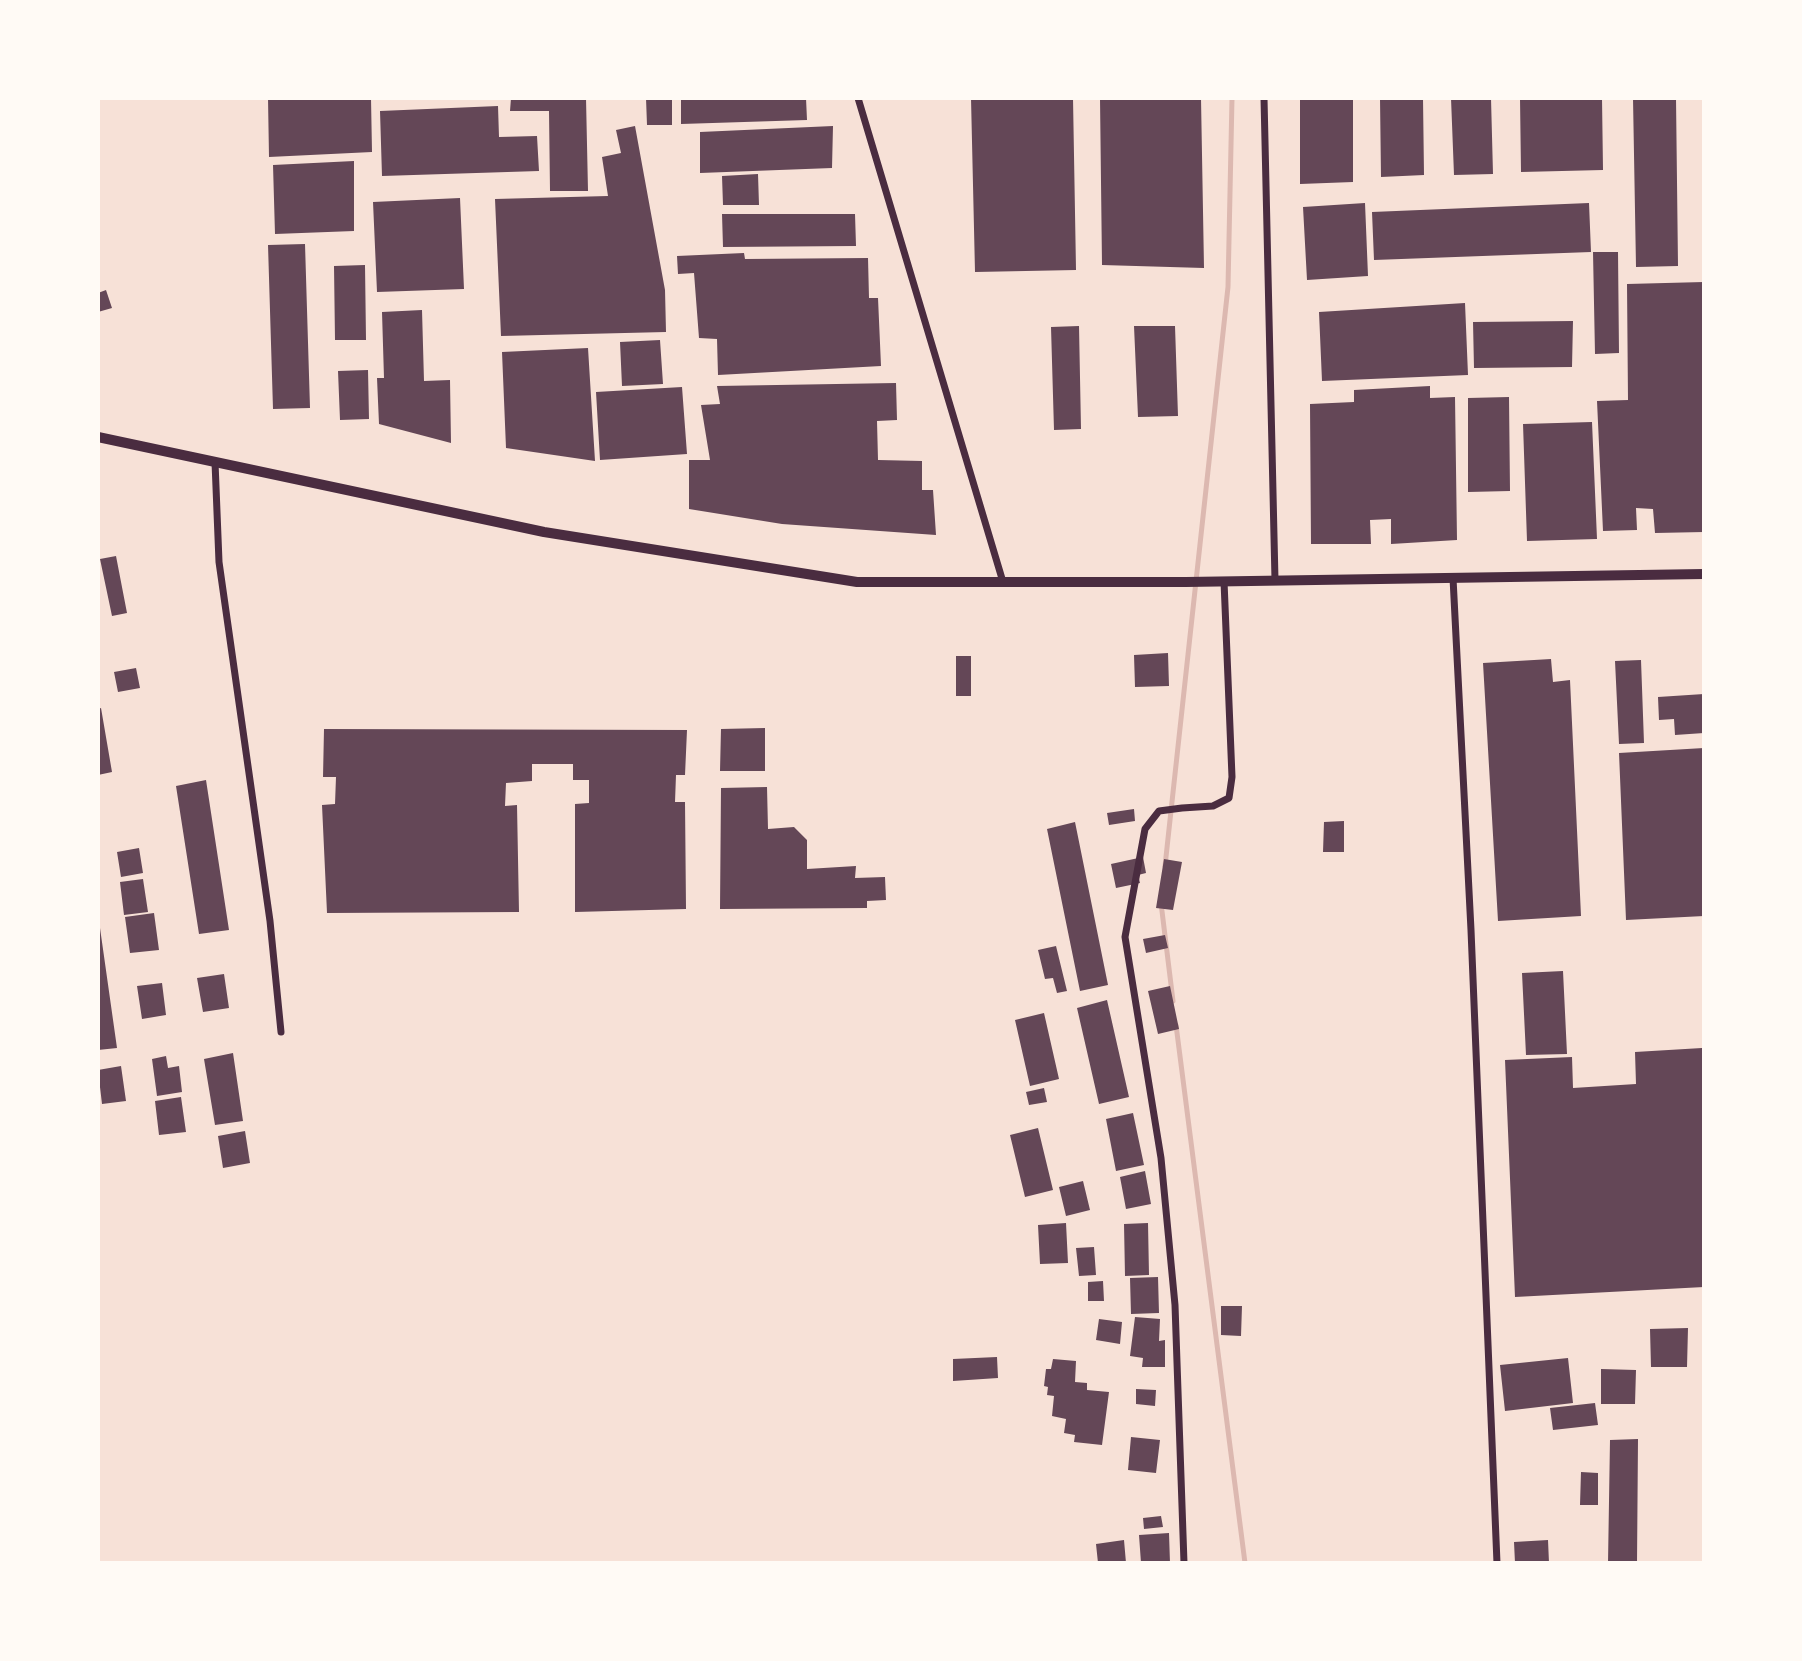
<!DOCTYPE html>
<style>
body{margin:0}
#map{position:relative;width:1802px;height:1661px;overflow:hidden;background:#f7e1d7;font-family:Montserrat,sans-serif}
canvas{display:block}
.frame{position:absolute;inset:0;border:100px solid #fffaf5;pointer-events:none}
</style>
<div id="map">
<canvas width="1802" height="1661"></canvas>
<div class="frame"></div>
</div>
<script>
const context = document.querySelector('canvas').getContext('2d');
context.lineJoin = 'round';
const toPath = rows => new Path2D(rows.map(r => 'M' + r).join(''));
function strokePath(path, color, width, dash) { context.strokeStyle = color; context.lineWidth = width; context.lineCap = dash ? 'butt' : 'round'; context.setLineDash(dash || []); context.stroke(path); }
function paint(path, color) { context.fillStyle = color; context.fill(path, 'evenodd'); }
strokePath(toPath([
 [1165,866,1228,287,1232,98],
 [1161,903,1173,1001],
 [1176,1025,1245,1563]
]), '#dcb8b0', 5);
paint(toPath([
 [268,98,371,98,372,152,269,157],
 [511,98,586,98,588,191,550,191,549,111,510,111],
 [646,98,672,98,672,125,647,125],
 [681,98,806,98,807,120,681,124],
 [971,98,1073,98,1076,270,975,272],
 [1100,98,1201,98,1204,268,1102,265],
 [1300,98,1353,98,1353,182,1300,184],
 [1380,98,1423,98,1424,175,1381,177],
 [1451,98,1491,98,1493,174,1454,175],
 [1520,98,1602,98,1603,170,1521,172],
 [1633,98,1676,98,1678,266,1636,267],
 [498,106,499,137,537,136,539,171,382,176,380,111],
 [635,126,665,290,666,332,501,336,495,199,608,196,602,157,621,153,616,130],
 [833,126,832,168,700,173,700,132],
 [354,161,354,231,275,234,273,165],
 [758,174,759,205,723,205,722,176],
 [460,198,464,289,377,292,373,202],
 [1365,203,1368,276,1307,280,1303,207],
 [1589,203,1591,252,1374,260,1372,212],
 [722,214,855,214,856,246,723,247],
 [305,244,310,408,273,409,268,245],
 [1593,252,1618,252,1619,353,1595,354],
 [744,253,745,259,868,258,869,298,878,298,881,366,718,375,717,339,699,338,694,273,678,274,677,256],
 [365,265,366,340,335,340,334,266],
 [1704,282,1704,532,1655,533,1653,509,1636,508,1637,530,1603,531,1597,401,1628,400,1627,284],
 [106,290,112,308,98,312,98,293],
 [1465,303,1468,375,1322,381,1319,312],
 [422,310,424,381,450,380,451,443,379,424,377,378,384,378,382,312],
 [1573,321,1572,367,1474,368,1473,322],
 [1079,326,1081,429,1054,430,1051,327],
 [1134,326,1175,326,1178,416,1138,417],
 [660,340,663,384,622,386,620,342],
 [588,348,595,461,506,448,502,352],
 [368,370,369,419,340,420,338,371],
 [896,383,897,420,877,421,878,460,922,461,922,490,933,490,936,535,782,524,689,509,689,460,710,460,701,405,720,404,717,386],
 [1430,386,1430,398,1455,397,1457,540,1391,544,1391,519,1370,520,1371,544,1311,544,1310,404,1354,402,1354,390],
 [682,387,687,454,600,460,596,392],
 [1509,397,1510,491,1468,492,1468,398],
 [1592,422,1597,539,1527,541,1523,424],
 [116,556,127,613,112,616,100,559],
 [1168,653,1169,686,1135,687,1134,655],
 [956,656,971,656,971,696,956,696],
 [1551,659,1553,682,1570,680,1581,916,1498,921,1483,663],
 [1641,660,1644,743,1619,744,1615,661],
 [136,668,140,688,118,692,114,672],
 [1704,694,1704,733,1675,735,1674,719,1659,720,1658,697],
 [101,708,112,772,98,775,98,709],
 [765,728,765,771,720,771,721,729],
 [324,729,687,730,685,775,676,775,675,802,685,802,686,909,575,912,575,804,589,803,589,780,573,780,573,764,532,764,532,781,506,783,505,806,517,805,519,912,327,913,322,805,335,804,336,777,323,777],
 [1704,748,1704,916,1626,920,1619,753],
 [206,780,229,930,199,934,176,786],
 [767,787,768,829,794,827,807,840,807,869,856,866,855,878,885,877,886,900,867,901,867,908,720,909,721,788],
 [1134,809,1135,821,1109,825,1107,813],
 [1344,821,1344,852,1323,852,1324,822],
 [1075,822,1108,985,1080,991,1047,829],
 [139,848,143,873,121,877,117,852],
 [1143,857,1146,873,1138,875,1140,883,1116,888,1111,864],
 [1164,859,1182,862,1173,910,1156,908],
 [143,879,148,912,124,915,120,882],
 [154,913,159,950,130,953,125,917],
 [98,928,100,928,117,1048,98,1050],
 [1165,935,1168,948,1146,953,1143,939],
 [1056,946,1067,991,1057,993,1053,978,1045,979,1038,950],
 [1563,971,1567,1054,1526,1055,1522,973],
 [224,974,229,1008,203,1012,197,978],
 [162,983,166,1015,142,1019,137,986],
 [1170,986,1179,1029,1158,1034,1148,991],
 [1107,1000,1129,1097,1099,1104,1077,1008],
 [1044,1013,1059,1079,1030,1086,1015,1020],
 [1702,1048,1704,1122,1704,1287,1515,1297,1505,1060,1572,1057,1573,1088,1636,1084,1635,1052],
 [233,1053,243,1121,215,1125,204,1059],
 [166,1056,168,1068,179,1066,182,1092,157,1096,152,1059],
 [121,1066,126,1101,102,1104,98,1070],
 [1044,1088,1047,1102,1029,1105,1026,1092],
 [181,1097,186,1132,159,1135,155,1101],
 [1133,1113,1144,1165,1116,1171,1106,1119],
 [1038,1128,1053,1190,1025,1197,1010,1135],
 [245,1131,250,1163,223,1168,218,1136],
 [1145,1171,1151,1204,1126,1209,1120,1177],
 [1083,1181,1090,1210,1066,1216,1059,1187],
 [1066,1223,1068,1263,1040,1264,1038,1225],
 [1148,1223,1149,1275,1125,1276,1124,1224],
 [1094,1247,1096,1275,1079,1276,1076,1248],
 [1158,1277,1159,1313,1131,1314,1130,1278],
 [1103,1281,1104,1301,1088,1301,1088,1282],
 [1221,1306,1242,1306,1241,1336,1221,1335],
 [1135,1317,1160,1319,1159,1341,1165,1340,1165,1367,1142,1367,1143,1358,1130,1356],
 [1099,1319,1122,1322,1120,1344,1096,1340],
 [1688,1328,1687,1367,1651,1367,1650,1329],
 [997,1357,998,1378,953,1381,953,1359],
 [1568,1358,1573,1403,1505,1411,1500,1365],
 [1053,1359,1076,1361,1075,1382,1087,1383,1087,1390,1109,1392,1102,1445,1074,1442,1075,1435,1064,1433,1066,1419,1052,1416,1054,1396,1047,1395,1048,1387,1044,1386,1046,1369,1051,1369],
 [1601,1369,1636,1370,1635,1404,1601,1404],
 [1136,1389,1156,1390,1155,1406,1136,1404],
 [1595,1403,1598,1425,1553,1430,1550,1408],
 [1131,1437,1160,1440,1156,1473,1128,1470],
 [1638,1439,1637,1563,1608,1563,1610,1440],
 [1581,1472,1598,1473,1598,1505,1580,1505],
 [1161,1516,1163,1527,1144,1529,1143,1518],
 [1169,1533,1170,1563,1141,1563,1139,1535],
 [1124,1540,1126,1563,1098,1563,1096,1544],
 [1548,1540,1549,1563,1515,1563,1514,1542]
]), '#644757');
strokePath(toPath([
 [858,98,1003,582],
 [1264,98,1275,580],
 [215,462,219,562,270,921,281,1032],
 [1453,578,1471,930,1497,1563],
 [1184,1563,1175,1305,1161,1158,1125,937,1145,829,1159,811,1182,808,1213,806,1229,798,1232,777,1224,581]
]), '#4a2c40', 7);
strokePath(toPath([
 [98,437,544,532,857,582,1186,582,1704,574]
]), '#4a2c40', 10);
</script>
